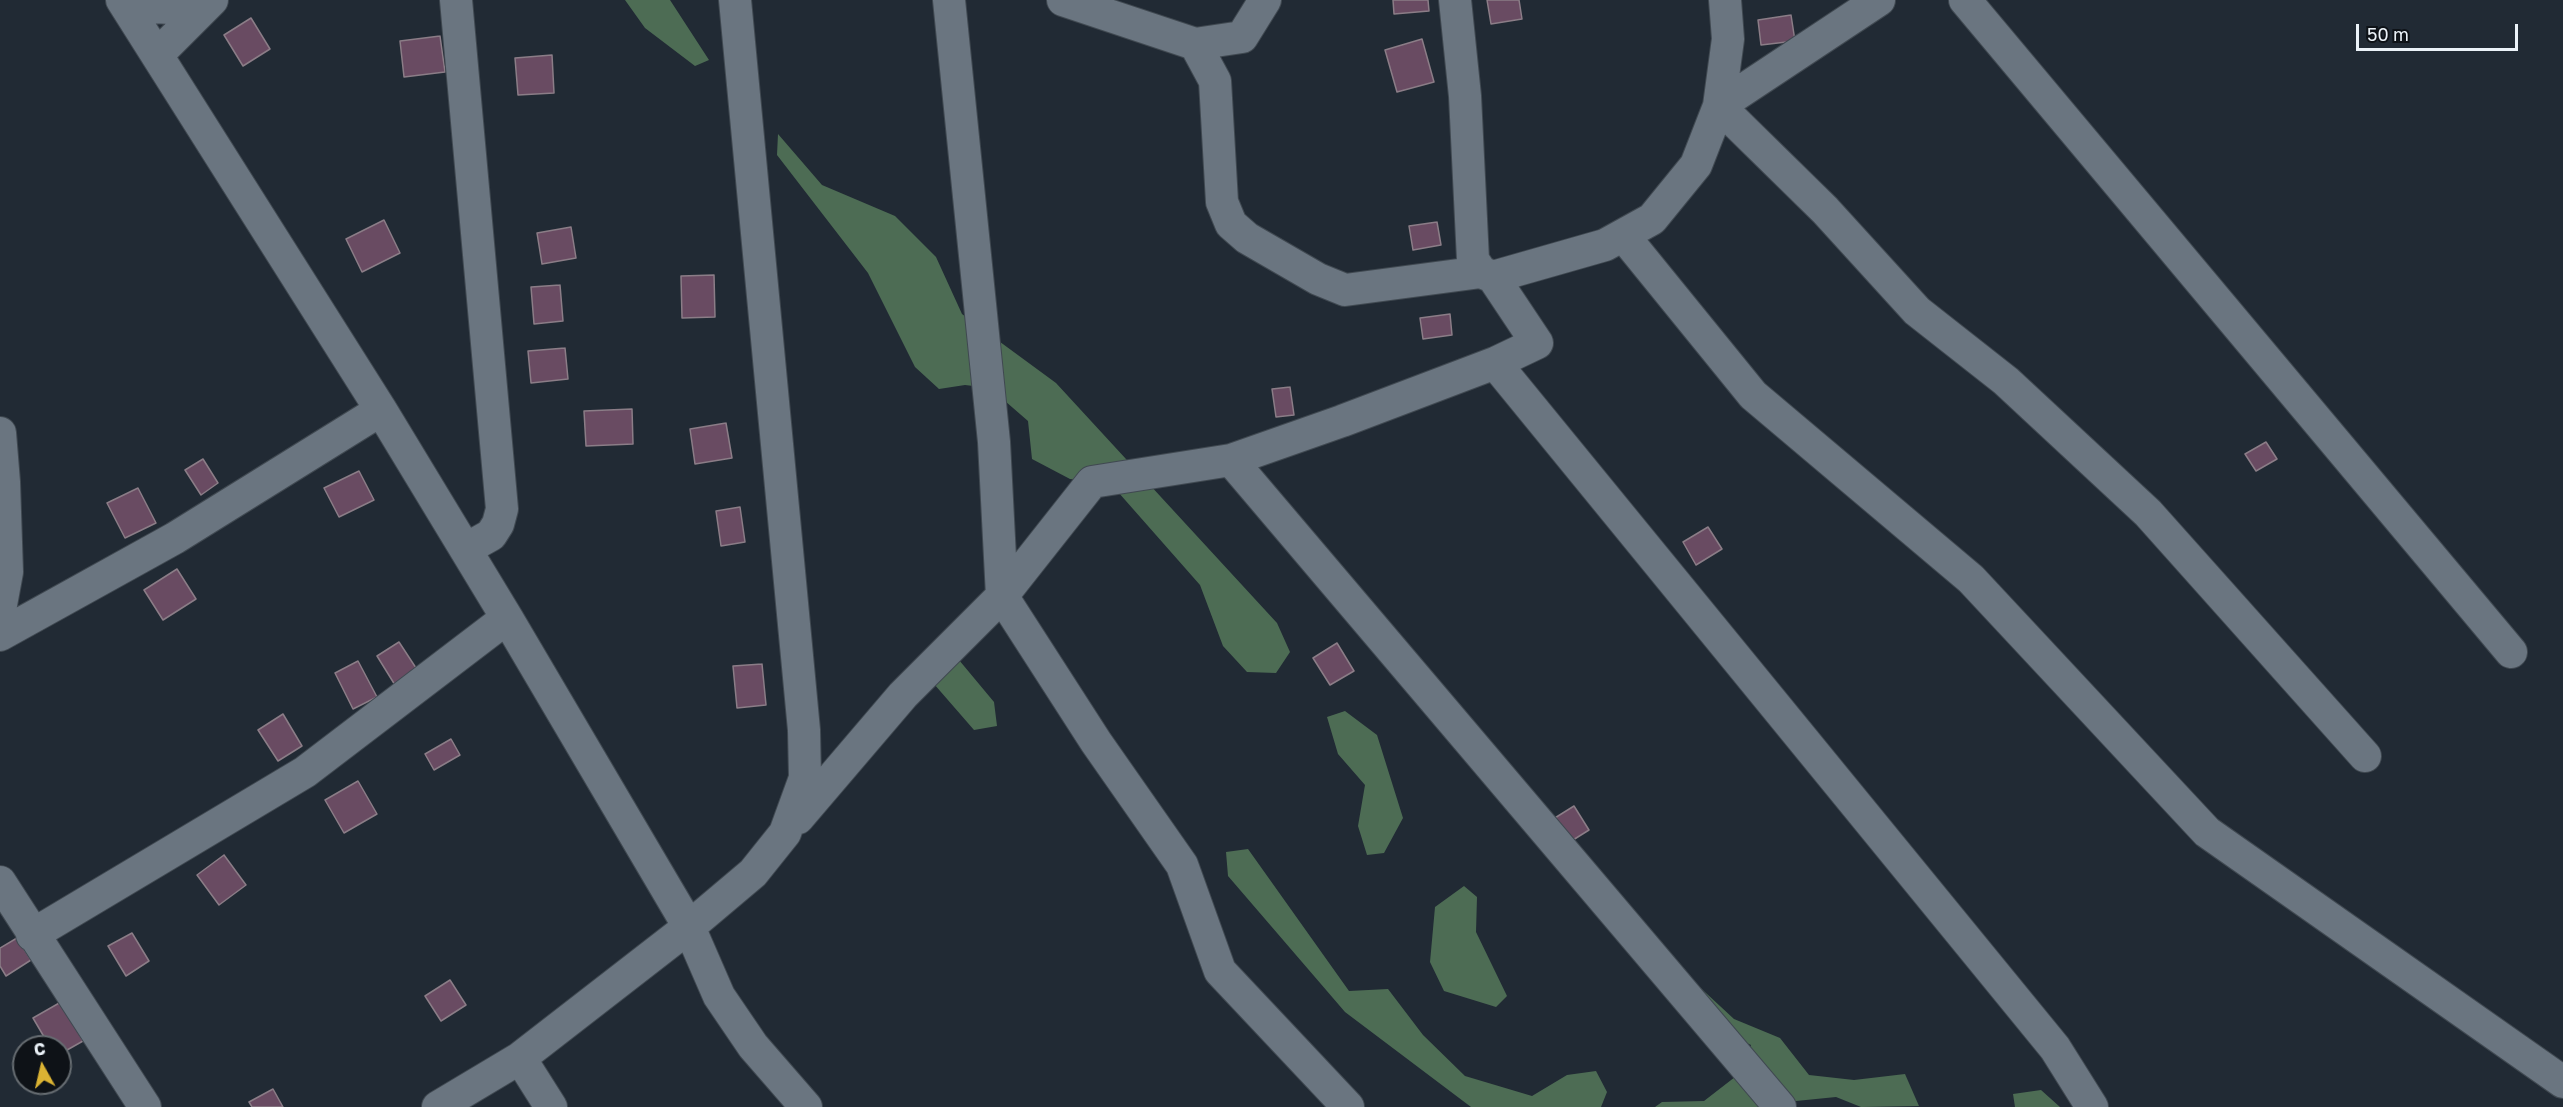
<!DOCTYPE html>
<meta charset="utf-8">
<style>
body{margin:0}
#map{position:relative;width:2563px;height:1107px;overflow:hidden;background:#212a34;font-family:"Golos Text",sans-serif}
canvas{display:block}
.north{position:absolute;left:12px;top:1035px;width:60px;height:60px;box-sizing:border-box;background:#0e1217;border:2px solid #666c71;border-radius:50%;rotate:352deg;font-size:16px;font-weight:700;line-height:24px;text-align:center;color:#ebf2f8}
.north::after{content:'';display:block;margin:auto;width:21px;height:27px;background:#dbb333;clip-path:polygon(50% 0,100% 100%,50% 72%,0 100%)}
.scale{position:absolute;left:2356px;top:24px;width:162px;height:27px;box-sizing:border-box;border:3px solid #ebf2f8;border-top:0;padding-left:8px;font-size:18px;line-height:21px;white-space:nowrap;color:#ebf2f8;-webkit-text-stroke:4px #0e1217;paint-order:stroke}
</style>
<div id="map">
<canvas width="2563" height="1107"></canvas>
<div class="north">С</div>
<div class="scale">50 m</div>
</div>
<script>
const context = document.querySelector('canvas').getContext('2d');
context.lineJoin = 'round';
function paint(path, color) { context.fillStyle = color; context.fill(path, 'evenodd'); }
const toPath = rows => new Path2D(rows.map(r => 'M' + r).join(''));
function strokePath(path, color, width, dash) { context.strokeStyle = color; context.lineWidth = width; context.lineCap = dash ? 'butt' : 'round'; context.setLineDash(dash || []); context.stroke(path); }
paint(toPath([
 [625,0,670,0,709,60,695,66,645,28],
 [778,134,822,185,895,216,936,257,962,314,1056,383,1277,623,1290,652,1276,673,1247,672,1223,646,1200,585,1111,484,1070,479,1032,459,1028,421,990,388,965,385,939,389,915,367,868,273,777,155],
 [959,660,994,702,997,726,974,730,934,684],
 [1345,711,1377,735,1403,818,1384,853,1367,855,1358,826,1365,785,1338,754,1327,717],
 [1248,849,1349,991,1388,989,1423,1035,1465,1076,1532,1096,1567,1075,1596,1071,1607,1092,1601,1107,1471,1107,1345,1012,1228,876,1226,852],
 [1464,886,1477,897,1476,932,1507,996,1496,1007,1444,991,1430,962,1435,907],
 [1693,981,1734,1019,1780,1038,1809,1075,1854,1080,1905,1074,1919,1106,1861,1107,1836,1097,1796,1101,1790,1107,1655,1107,1662,1102,1704,1101,1744,1070,1751,1045,1684,1014],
 [2041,1090,2060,1107,2015,1107,2013,1094]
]), '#4d6c54');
const building = toPath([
 [1393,0,1428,0,1429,11,1394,14,1393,0],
 [1487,0,1519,0,1522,19,1491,24,1487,0],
 [1791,15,1795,41,1761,45,1758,20,1791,15],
 [251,18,270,49,243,66,224,35,251,18],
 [440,36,445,72,404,77,400,41,440,36],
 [1422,39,1434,82,1397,92,1385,50,1422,39],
 [552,55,554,93,518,95,515,58,552,55],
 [384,220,400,253,362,272,346,239,384,220],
 [1437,222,1441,245,1413,250,1409,226,1437,222],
 [571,227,576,258,542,264,537,233,571,227],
 [714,275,715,317,682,318,681,276,714,275],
 [560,285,563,321,534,324,531,287,560,285],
 [1450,314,1452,335,1423,339,1420,318,1450,314],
 [565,348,568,379,531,383,528,351,565,348],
 [1290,387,1294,415,1276,417,1272,389,1290,387],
 [632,409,633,444,586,446,584,411,632,409],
 [726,423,732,458,695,464,690,429,726,423],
 [2266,442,2277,459,2256,471,2245,454,2266,442],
 [203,459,218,483,201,495,185,470,203,459],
 [359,471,374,500,339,517,324,488,359,471],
 [138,488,156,523,125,538,107,503,138,488],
 [740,507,745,542,721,546,716,511,740,507],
 [1708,527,1722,549,1696,565,1683,542,1708,527],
 [177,569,196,599,163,620,144,590,177,569],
 [399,642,418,671,395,685,377,656,399,642],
 [1337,643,1354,671,1330,685,1313,658,1337,643],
 [358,661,377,697,353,709,335,673,358,661],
 [762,664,766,705,737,708,733,666,762,664],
 [283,714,302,746,278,761,258,730,283,714],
 [451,739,460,755,434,770,425,754,451,739],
 [358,781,377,814,344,833,325,800,358,781],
 [1574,806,1589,830,1565,845,1550,821,1574,806],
 [224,855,246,885,219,905,197,875,224,855],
 [132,933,149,961,126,976,108,946,132,933],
 [17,938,31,960,6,976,0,966,0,948,17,938],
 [450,980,466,1005,441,1021,425,996,450,980],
 [61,1002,83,1041,60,1054,60,1047,50,1047,33,1018,61,1002],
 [273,1089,283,1107,252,1107,249,1102,273,1089]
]);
paint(building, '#694b62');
strokePath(building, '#8b7d87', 1.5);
const minor = toPath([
 [122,0,381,410,507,618,689,927,719,996,753,1046,806,1107],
 [128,0,149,7,173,8,208,0],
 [456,0,502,509,498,524,491,535,466,549],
 [949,0,994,442,1002,596,1096,742,1182,865,1220,971,1348,1107],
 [1063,0,1195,44,1242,37,1265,0],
 [1455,0,1465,96,1473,260,1481,272,1493,277,1605,245,1652,219,1696,165,1719,106,1728,39,1725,0],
 [1879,0,1719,106,1825,210,1917,311,2006,381,2148,513,2365,756],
 [1965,0,2511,652],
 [1195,44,1215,81,1222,202,1231,224,1247,238,1318,279,1345,290,1481,272],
 [157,55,212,0],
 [1623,235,1753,395,1971,579,2207,832,2563,1082],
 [1495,363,2055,1048,2092,1107],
 [0,433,4,482,7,572,0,610],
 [1231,460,1780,1107],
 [0,635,175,538,381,410],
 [798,818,903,695,1002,596,1092,482,1231,460,1342,421,1495,363,1537,343,1493,277],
 [0,882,145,1107],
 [32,935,305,772,507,618],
 [520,1058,551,1107],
 [438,1107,520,1058,689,927,753,873,785,833,805,778,804,730,735,0]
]);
strokePath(minor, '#404951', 34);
strokePath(minor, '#6a7580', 32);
</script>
